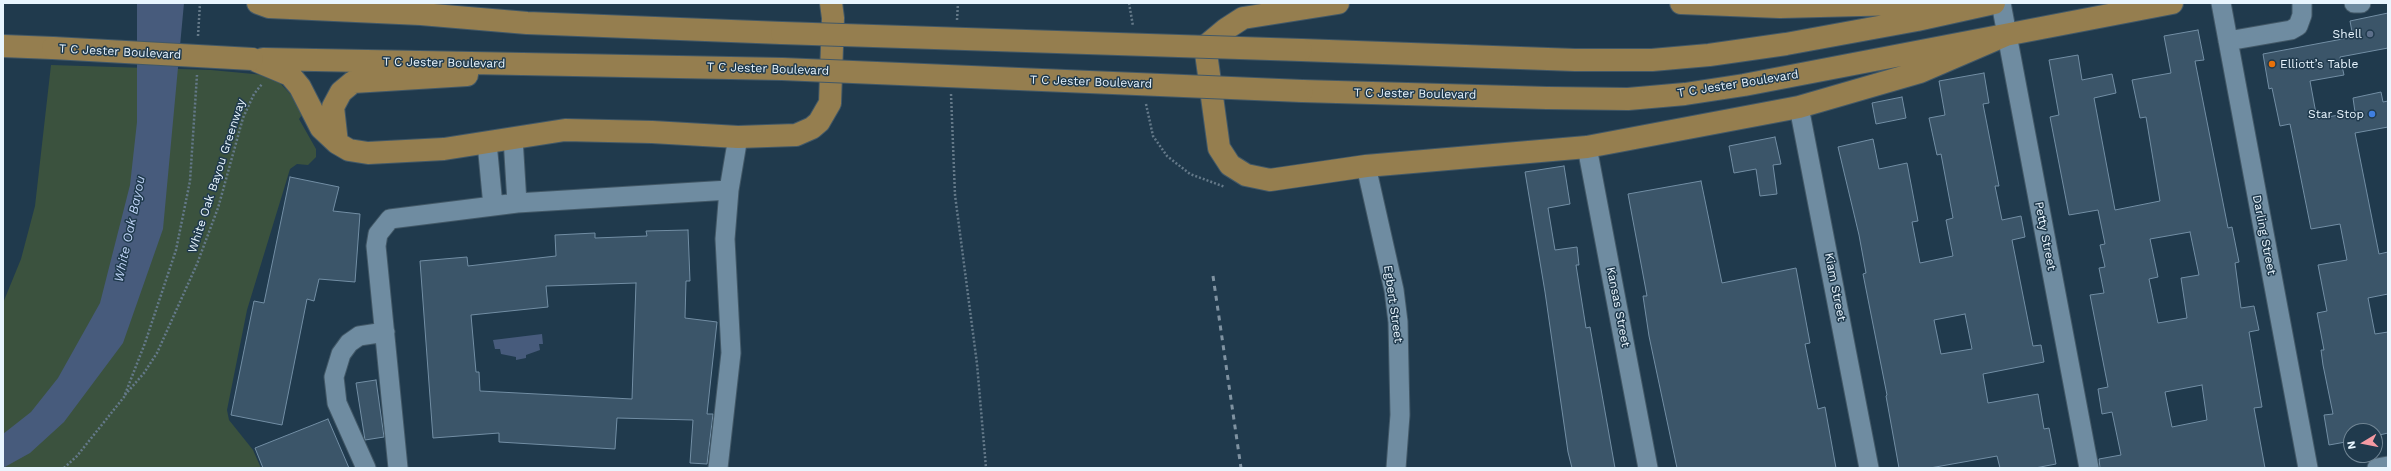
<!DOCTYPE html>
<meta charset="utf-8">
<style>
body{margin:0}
#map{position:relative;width:2391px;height:471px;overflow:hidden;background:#203a4d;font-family:"Work Sans",sans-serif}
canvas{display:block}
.frame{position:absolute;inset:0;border:4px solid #e8f5fe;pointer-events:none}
.north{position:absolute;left:2343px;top:423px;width:40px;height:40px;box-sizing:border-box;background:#203a4d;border:1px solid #708594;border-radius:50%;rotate:260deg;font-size:11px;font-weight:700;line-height:16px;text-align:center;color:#e8f5fe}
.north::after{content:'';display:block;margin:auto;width:14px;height:18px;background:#f49aa2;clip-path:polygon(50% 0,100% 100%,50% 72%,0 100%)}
</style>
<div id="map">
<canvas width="2391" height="471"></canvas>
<div class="frame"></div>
<div class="north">N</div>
</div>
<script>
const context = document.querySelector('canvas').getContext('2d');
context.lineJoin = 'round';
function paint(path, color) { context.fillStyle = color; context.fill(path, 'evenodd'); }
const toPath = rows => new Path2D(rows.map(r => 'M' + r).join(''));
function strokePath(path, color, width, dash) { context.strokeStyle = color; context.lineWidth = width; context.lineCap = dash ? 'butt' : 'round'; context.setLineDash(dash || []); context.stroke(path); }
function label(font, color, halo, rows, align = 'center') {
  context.font = font + ' "Work Sans",sans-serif'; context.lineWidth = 3; context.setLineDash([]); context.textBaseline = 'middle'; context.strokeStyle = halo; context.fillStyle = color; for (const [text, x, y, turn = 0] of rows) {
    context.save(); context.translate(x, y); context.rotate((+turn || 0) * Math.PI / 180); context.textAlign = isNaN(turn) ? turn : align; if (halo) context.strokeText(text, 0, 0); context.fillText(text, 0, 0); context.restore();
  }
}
paint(toPath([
 [51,65,211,70,264,75,278,81,293,97,302,115,299,119,316,149,316,157,308,165,297,164,290,169,247,310,227,410,229,420,253,450,261,468,3,468,3,303,21,259,35,206]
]), '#3b523e');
paint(toPath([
 [137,3,184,3,163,229,123,343,64,422,30,453,3,468,3,434,31,412,58,378,100,303,130,185,137,122],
 [542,334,543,344,539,344,540,350,526,355,526,358,516,360,516,357,501,354,500,349,495,349,493,340]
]), '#475b7c');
const building = toPath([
 [2388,13,2388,48,2340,57,2344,75,2310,81,2317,119,2355,112,2353,98,2381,92,2383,102,2388,101,2388,127,2355,133,2379,254,2388,252,2388,294,2368,298,2375,334,2388,332,2388,433,2375,436,2375,431,2351,431,2351,441,2329,445,2324,415,2333,414,2323,365,2321,350,2324,350,2317,313,2327,311,2318,265,2347,260,2340,224,2311,229,2290,124,2280,126,2272,88,2269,89,2263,54,2353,37,2350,21,2388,13],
 [2198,30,2204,60,2195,61,2228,228,2232,227,2239,262,2235,263,2241,308,2254,306,2259,330,2249,332,2262,407,2254,408,2265,468,2100,468,2099,459,2121,455,2112,412,2102,414,2098,389,2108,387,2090,295,2104,293,2099,268,2105,267,2100,245,2105,244,2098,210,2069,215,2050,117,2059,115,2049,60,2078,55,2082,80,2112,74,2116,93,2094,98,2115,210,2160,201,2146,117,2140,118,2132,80,2171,73,2164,36,2198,30],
 [2190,232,2199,275,2181,278,2187,318,2158,323,2149,279,2158,277,2150,239,2190,232],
 [2202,385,2207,420,2172,427,2165,392,2202,385],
 [1984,73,1989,103,1983,104,1999,186,1995,186,2002,220,2021,216,2025,237,2012,240,2033,346,2041,345,2044,362,1983,374,1988,403,2038,394,2044,429,2049,428,2056,464,2035,468,2000,468,1997,456,1930,468,1899,468,1886,396,1887,395,1863,274,1866,273,1859,235,1838,147,1873,139,1879,169,1907,163,1918,221,1912,222,1920,263,1953,256,1946,220,1953,218,1941,154,1937,155,1929,118,1945,115,1939,81,1984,73],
 [1965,314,1972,349,1941,354,1934,320,1965,314],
 [1902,97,1906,118,1876,124,1872,103,1902,97],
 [1775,137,1781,164,1773,165,1777,194,1760,196,1756,169,1734,173,1729,146,1775,137],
 [1564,166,1570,204,1548,208,1555,250,1577,247,1579,265,1576,265,1579,284,1586,328,1590,327,1615,468,1572,468,1568,452,1545,292,1525,172,1564,166],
 [290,177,339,187,333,211,360,214,355,282,319,279,314,301,307,299,282,425,231,415,254,301,264,303,290,177],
 [1701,181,1722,283,1796,268,1810,343,1805,344,1818,409,1825,407,1836,468,1677,468,1649,336,1643,296,1647,296,1628,194,1701,181],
 [688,230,690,281,686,281,685,318,717,322,707,414,713,414,707,464,690,463,693,420,617,418,615,449,499,442,499,433,433,438,420,261,467,257,468,266,556,256,555,235,595,233,595,238,647,236,646,231,688,230],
 [636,283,632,399,480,391,479,372,476,372,471,315,548,307,546,286,636,283],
 [376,380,384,437,365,440,356,383,376,380],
 [328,419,349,468,263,468,255,448,328,419]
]);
paint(building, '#3b5569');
strokePath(building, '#728ea4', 1);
const minor = toPath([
 [2001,3,2089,468],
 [2221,3,2308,468],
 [2354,3,2361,3],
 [2228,41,2291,30,2298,26,2302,15,2302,3],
 [1799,107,1869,468],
 [513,138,517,203],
 [487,143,493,206],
 [1587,147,1648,468],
 [1366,166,1394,290,1398,322,1400,415,1396,468],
 [729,190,738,137],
 [366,468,337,403,334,377,341,354,349,343,359,336,385,332],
 [398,468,376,246,378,234,390,219,517,203,729,190,725,239,731,353,718,468],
 [2377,468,2388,466]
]);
const major = toPath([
 [258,3,269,7,421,14,527,23,782,33],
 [1338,3,1243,18,1226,29,1208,44,1206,53,1219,148,1230,165,1246,175,1270,180,1366,166,1587,147,1799,107,1920,72,2006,35],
 [1681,3,1780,7,1940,3],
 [3,46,53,48],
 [1301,50,1575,60,1652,60,1709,55,1786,44,1917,20,1994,3],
 [252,59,290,75,300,87,321,128,337,143,349,150,368,153,444,149,565,130,652,132,738,137,796,135,812,128,819,122,830,103,833,18,831,3],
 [263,59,782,69],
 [1302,91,1547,98,1628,99,1685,94,1744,85,2172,3],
 [337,143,333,107,341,92,353,82,467,75]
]);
strokePath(minor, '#425867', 21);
strokePath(major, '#425867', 24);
strokePath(toPath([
 [1129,3,1133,26],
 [957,20,958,3],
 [198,36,200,3],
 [951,94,955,195,977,364,986,468],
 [1146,104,1153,136,1167,156,1190,174,1225,187],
 [125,395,144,373,157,353,197,264,218,208,243,118,254,94,262,84],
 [64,468,77,456,124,397,145,343,176,250,190,181,197,75]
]), '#647989', 2.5, [2, 2]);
strokePath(minor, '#6f8ca1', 19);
strokePath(major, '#957e4f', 22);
strokePath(toPath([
 [1213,276,1241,468]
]), '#7f92a1', 3, [5, 5]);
const majorBridge = toPath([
 [782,33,1301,50],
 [53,48,252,59],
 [782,69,1302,91]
]);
strokePath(majorBridge, '#425867', 24, []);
strokePath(majorBridge, '#957e4f', 22);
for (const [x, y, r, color] of [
 [2370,34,4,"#5c6f8a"],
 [2272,64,4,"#e8710a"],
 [2372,114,4,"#3f7fe0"]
]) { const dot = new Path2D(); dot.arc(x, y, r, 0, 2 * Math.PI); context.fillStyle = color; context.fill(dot); strokePath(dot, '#203a4d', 1.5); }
label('12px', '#e8f5fe', '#203a4d', [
 ["Shell",2362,34],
 ["Elliott’s Table",2280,64,"left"],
 ["Star Stop",2364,114]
], 'right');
label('12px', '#e8f5fe', '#203a4d', [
 ["T C Jester Boulevard",120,52,3],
 ["T C Jester Boulevard",444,63,1],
 ["T C Jester Boulevard",768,69,2],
 ["T C Jester Boulevard",1091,82,2],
 ["T C Jester Boulevard",1738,84,-9],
 ["T C Jester Boulevard",1415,94,1],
 ["White Oak Bayou Greenway",217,176,-72],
 ["Darling Street",2264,235,79],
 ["Petty Street",2045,236,79],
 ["Kiam Street",1835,287,79],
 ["Egbert Street",1393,304,82],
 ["Kansas Street",1618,307,79]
]);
label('italic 13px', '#bcd1f4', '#203a4d', [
 ["White Oak Bayou",130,229,-78]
]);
</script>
